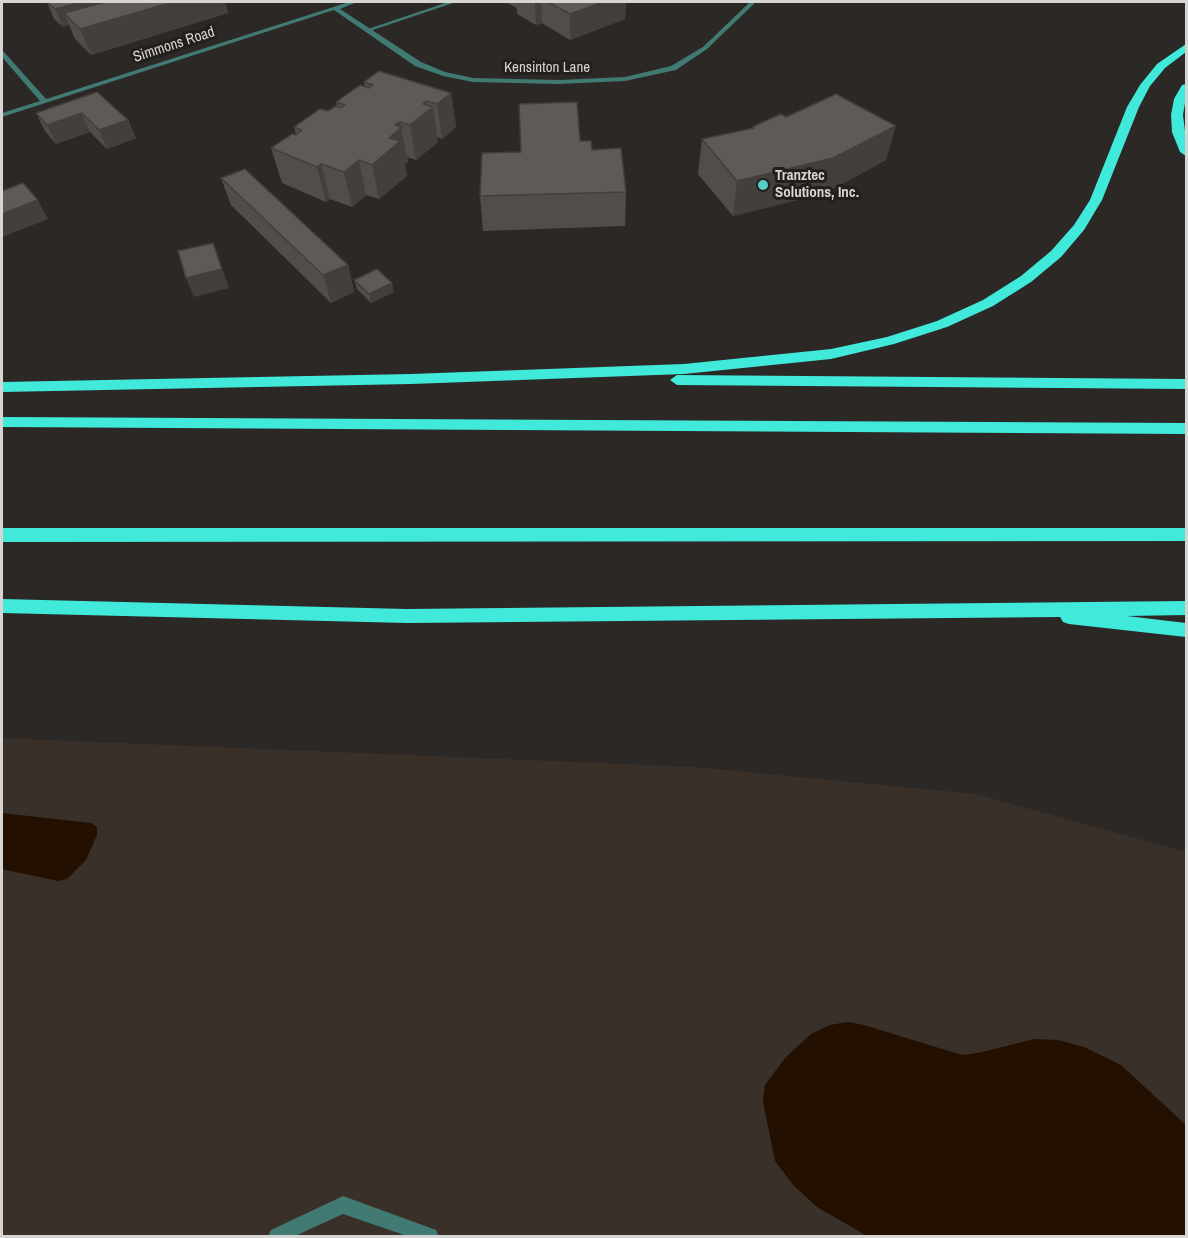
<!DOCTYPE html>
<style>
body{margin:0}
#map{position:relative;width:1188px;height:1238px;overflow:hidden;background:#2c2826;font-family:"Archivo Narrow",sans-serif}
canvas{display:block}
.frame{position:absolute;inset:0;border:3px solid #d7d5d4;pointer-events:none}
</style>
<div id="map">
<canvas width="1188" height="1238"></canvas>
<div class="frame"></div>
</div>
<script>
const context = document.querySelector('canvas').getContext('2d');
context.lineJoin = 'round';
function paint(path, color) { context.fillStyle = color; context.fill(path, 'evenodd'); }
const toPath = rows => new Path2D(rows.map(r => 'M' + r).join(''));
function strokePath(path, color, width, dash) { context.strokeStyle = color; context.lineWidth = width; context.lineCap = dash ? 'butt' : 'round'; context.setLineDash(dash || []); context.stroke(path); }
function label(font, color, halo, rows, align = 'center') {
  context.font = font + ' "Archivo Narrow",sans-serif'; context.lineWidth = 6; context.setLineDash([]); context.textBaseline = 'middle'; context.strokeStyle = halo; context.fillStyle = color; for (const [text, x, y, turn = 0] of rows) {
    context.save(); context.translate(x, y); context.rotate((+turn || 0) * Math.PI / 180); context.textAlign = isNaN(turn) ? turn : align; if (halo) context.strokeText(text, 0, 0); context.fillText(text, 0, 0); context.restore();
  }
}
paint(toPath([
 [2,738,695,767,976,794,1186,852,1186,1236,2,1236]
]), '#383029');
paint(toPath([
 [2,813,91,823,97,827,97,835,86,860,67,879,58,881,2,869],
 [848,1022,864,1025,962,1055,978,1053,1034,1039,1058,1040,1084,1047,1121,1065,1186,1125,1186,1236,867,1236,817,1207,793,1185,775,1161,763,1102,765,1085,785,1058,811,1034,830,1025]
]), '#231000');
paint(toPath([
 [448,2,456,2,370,31,365,30,448,2],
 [343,1196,436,1230,439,1236,407,1236,343,1214,295,1236,268,1236,271,1230,343,1196]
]), '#417973');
paint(toPath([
 [349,2,357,2,340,9,421,62,445,72,473,78,559,80,625,77,671,66,703,47,750,2,756,2,707,49,676,70,625,81,559,84,473,82,443,76,415,66,334,10,2,117,2,113,40,101,2,57,2,51,4,52,46,99,349,2]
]), '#417973');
paint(toPath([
 [1186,44,1186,52,1165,68,1150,86,1139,107,1102,200,1084,230,1061,257,1031,282,993,306,947,327,894,344,831,359,684,374,411,384,2,392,2,382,411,374,684,364,831,349,887,337,937,321,983,300,1021,276,1051,251,1074,225,1090,200,1127,107,1140,85,1157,64,1186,44],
 [1186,84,1186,97,1183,115,1186,139,1186,156,1180,152,1172,132,1171,115,1174,99,1182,85,1186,84],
 [677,375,1186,379,1186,389,677,385,670,380,677,375],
 [2,417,1186,423,1186,434,2,427,2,417],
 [2,528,1186,528,1186,541,2,542,2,528],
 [2,599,407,609,1186,601,1186,615,1127,616,1186,623,1186,637,1069,624,1063,622,1060,617,407,623,2,613,2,599]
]), '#41e9db');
paint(toPath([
 [47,2,225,2,228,13,91,55,75,39,69,25,63,27,54,19],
 [505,2,626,2,625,19,570,40,542,23,536,25,517,14,517,8],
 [364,82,451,93,456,127,442,139,437,137,438,142,416,160,407,157,408,162,405,164,407,176,379,199,366,195,352,207,330,199,326,202,282,183,271,148,296,135,294,127,337,107,336,102,365,87],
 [97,92,128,120,136,138,107,149,90,132,56,144,45,131,36,113],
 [786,117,886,160,825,193,733,216,698,174,702,139,751,129,752,127],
 [580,141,592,150,626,192,625,226,483,231,480,196,521,152],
 [221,178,348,265,354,292,331,303,231,205],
 [354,280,394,292,371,303,357,289]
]), '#514d4b');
paint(toPath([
 [82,2,147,2,64,13,69,25,63,27,55,9],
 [173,2,225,2,228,13,91,55,80,29],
 [535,2,541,2,542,23,536,25],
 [603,2,626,2,625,19,570,40,570,14],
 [451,93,456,127,442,139,437,104],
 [426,101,428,111,433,107,438,142,416,160,410,125,423,104],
 [82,113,90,132,56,144,47,125],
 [128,120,136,138,107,149,99,130],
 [400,122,408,162,405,164,407,176,379,199,372,165,395,125],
 [896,126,886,160,825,193,733,216,737,181],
 [359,160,366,195,352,207,344,172],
 [321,164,330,199,326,202,317,167],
 [38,200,48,219,2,237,2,214],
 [213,243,229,288,194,297,186,278],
 [348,265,354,292,331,303,323,275],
 [392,283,394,292,371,303,369,294]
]), '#423f3d');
const building = toPath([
 [47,2,82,2,55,9,47,2],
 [105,2,173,2,80,29,64,13,105,2],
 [548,2,603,2,570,14,548,2],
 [379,71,451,93,437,104,426,101,423,104,433,107,410,125,400,122,395,125,402,127,389,138,400,141,372,165,359,160,344,172,321,164,317,167,271,148,292,134,296,135,302,130,294,127,320,109,328,111,336,106,341,108,345,105,336,102,360,85,369,88,373,85,364,82,379,71],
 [97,92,128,120,99,130,82,113,47,125,36,113,97,92],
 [836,94,896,126,833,158,737,181,702,139,754,128,752,127,781,114,786,117,836,94],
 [577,102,580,141,591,141,592,150,621,148,626,192,480,196,482,153,521,152,519,104,577,102],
 [245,169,348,265,323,275,221,178,245,169],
 [23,183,38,200,2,214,2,191,23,183],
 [213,243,222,269,186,278,178,251,213,243],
 [377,269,392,283,369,294,354,280,377,269]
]);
paint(building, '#5e5a57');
strokePath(building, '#423f3d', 1.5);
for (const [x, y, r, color] of [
 [763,185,6,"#56cec3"]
]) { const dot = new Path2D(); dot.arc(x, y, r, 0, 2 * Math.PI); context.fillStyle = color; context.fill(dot); strokePath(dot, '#221f1c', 2); }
label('15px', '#d7d5d4', '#221f1c', [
 ["Simmons Road",174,45,-18],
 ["Kensinton Lane",547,68]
]);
label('bold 15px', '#d7d5d4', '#221f1c', [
 ["Tranztec",775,176],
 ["Solutions, Inc.",775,193]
], 'left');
</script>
